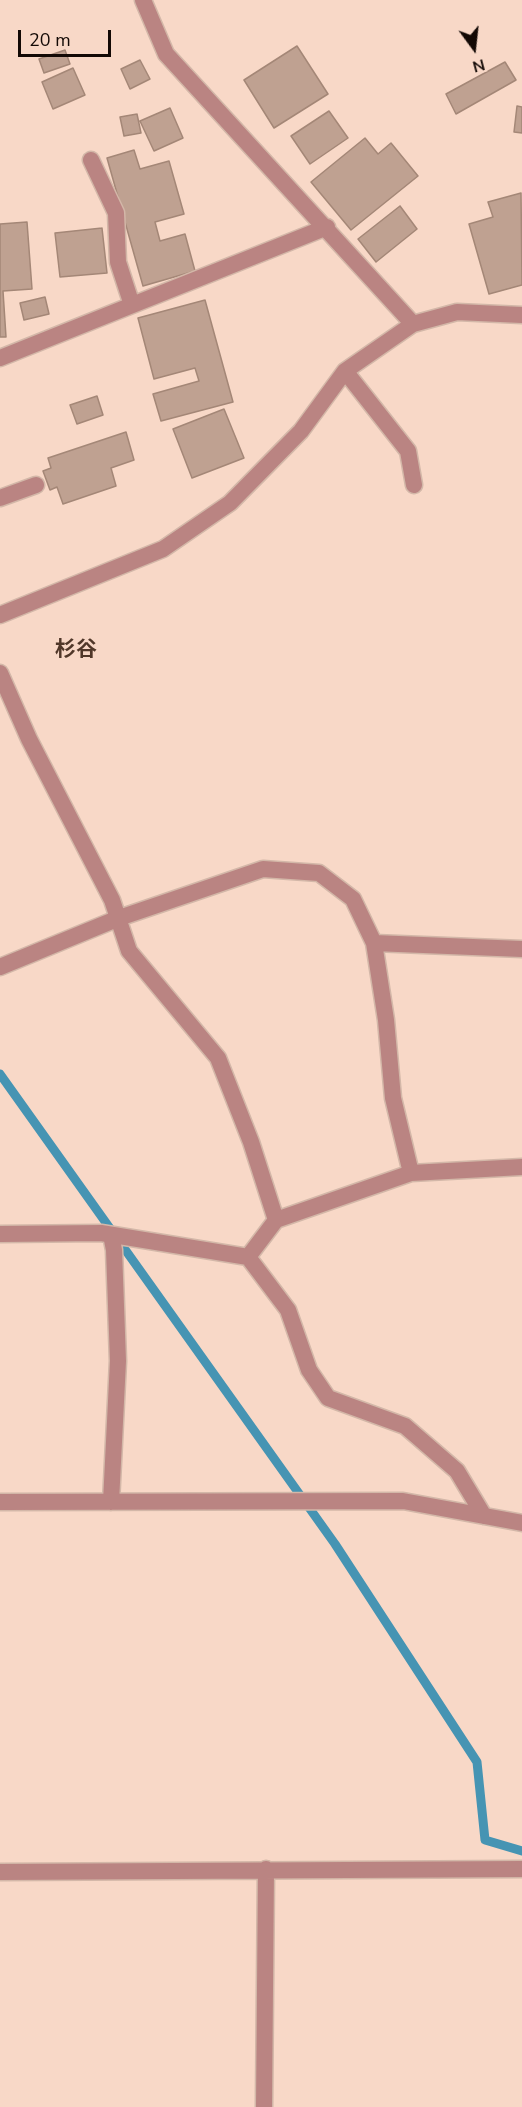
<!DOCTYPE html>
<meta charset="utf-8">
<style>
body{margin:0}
#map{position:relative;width:522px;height:2107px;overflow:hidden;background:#f8d8c7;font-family:"Nunito Sans",sans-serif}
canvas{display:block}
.north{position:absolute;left:444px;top:18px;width:60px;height:60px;-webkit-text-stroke:4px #f8d8c7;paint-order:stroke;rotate:165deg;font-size:16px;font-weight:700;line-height:24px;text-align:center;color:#130905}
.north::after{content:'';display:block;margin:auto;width:21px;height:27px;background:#130905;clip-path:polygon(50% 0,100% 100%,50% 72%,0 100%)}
.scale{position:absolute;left:18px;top:30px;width:93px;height:27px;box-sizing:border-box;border:3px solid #130905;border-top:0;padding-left:8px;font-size:18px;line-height:21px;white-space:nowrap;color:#130905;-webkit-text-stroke:4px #f8d8c7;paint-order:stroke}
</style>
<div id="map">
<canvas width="522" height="2107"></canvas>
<div class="north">N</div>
<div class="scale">20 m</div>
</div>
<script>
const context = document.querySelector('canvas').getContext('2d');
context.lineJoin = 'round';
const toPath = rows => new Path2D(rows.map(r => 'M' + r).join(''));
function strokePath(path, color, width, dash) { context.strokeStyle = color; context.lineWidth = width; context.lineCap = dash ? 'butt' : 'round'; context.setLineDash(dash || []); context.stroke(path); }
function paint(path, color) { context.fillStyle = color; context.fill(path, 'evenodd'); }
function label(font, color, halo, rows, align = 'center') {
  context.font = font + ' "Nunito Sans","Noto Sans JP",sans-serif'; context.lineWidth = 4.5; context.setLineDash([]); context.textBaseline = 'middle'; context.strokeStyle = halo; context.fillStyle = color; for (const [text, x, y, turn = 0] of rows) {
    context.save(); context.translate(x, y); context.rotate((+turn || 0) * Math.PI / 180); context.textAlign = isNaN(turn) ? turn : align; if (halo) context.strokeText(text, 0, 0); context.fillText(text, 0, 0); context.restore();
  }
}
strokePath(toPath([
 [0,1074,335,1544,477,1762,485,1840,522,1851]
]), '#4694b3', 9);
const building = toPath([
 [297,46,328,94,274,128,244,80,297,46],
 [65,50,70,64,44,73,39,59,65,50],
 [140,60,150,79,130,89,121,69,140,60],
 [505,62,516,80,456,114,446,94,505,62],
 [73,68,85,95,53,109,42,82,73,68],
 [517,106,522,107,522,133,514,132,517,106],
 [170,108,183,138,154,151,140,121,170,108],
 [329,111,348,138,310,164,291,136,329,111],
 [137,114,141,133,124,136,120,117,137,114],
 [365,138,378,154,391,143,418,176,351,230,311,182,365,138],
 [134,150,140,169,169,161,184,214,155,222,160,241,185,234,195,271,143,286,107,158,134,150],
 [521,193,522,285,489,294,469,224,493,217,488,202,521,193],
 [400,206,417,229,376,262,358,239,400,206],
 [27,222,32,289,3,291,6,337,0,337,0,224,27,222],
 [102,228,107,273,60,277,55,233,102,228],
 [45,297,49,314,24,320,20,303,45,297],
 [205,300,233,402,161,421,153,394,199,381,195,368,154,379,138,318,205,300],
 [97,396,103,415,77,424,70,405,97,396],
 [224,409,244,458,192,478,173,429,224,409],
 [126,432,134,460,111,468,116,486,63,504,57,487,50,490,43,471,51,468,48,458,126,432]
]);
paint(building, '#bfa191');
strokePath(building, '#a48777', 1.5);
const service = toPath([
 [0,498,36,485]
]);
const minor = toPath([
 [143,0,166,54,413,324],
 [91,160,116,213,118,262,132,305],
 [0,358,327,227],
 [345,371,408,451,414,485],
 [0,615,163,549,230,503,301,431,345,371,413,324,457,312,522,315],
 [0,673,29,739,112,900,129,951,218,1058,251,1142,276,1220,411,1173,522,1167],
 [0,967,119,918,263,869,319,873,353,899,374,943],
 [411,1173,393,1098,386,1020,374,943,522,949],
 [0,1234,101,1233,248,1257,276,1220],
 [111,1235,114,1250,118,1361,111,1502],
 [248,1257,288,1310,309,1370,328,1398,405,1426,457,1471,484,1516],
 [0,1502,403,1501,522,1523],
 [0,1872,522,1869],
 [264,2107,266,1869]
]);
strokePath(service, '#d3b7a8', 19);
strokePath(minor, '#d3b7a8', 19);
strokePath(service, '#ba8482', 16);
strokePath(minor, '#ba8482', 16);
label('bold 21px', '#503729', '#f8d8c7', [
 ["杉谷",76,651]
]);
</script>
